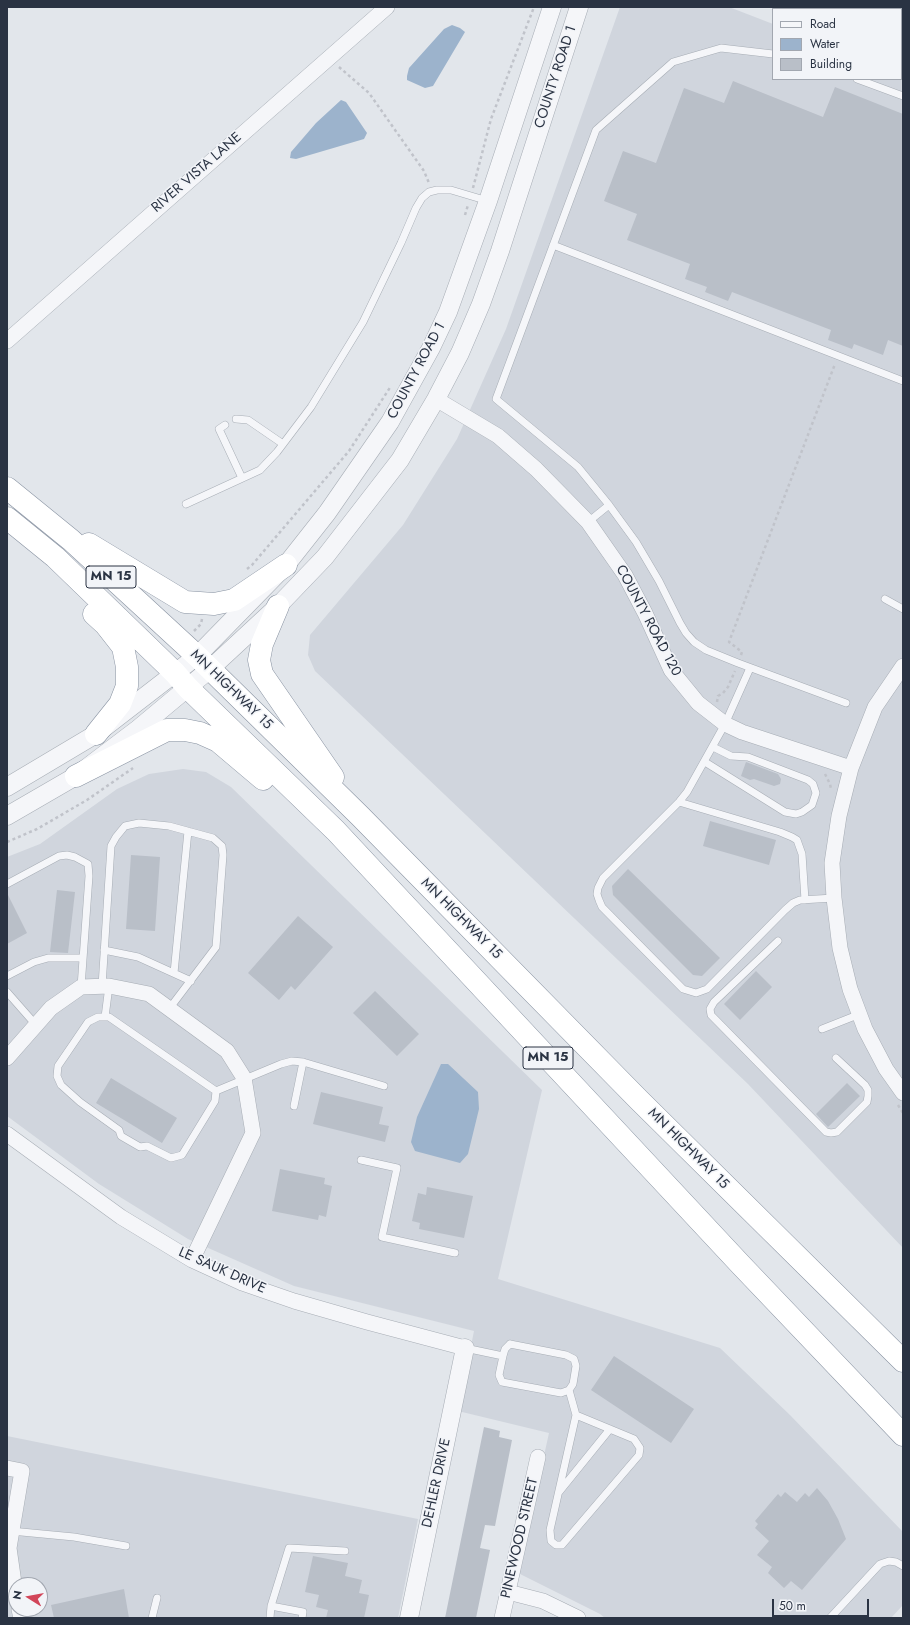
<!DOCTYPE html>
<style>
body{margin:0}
#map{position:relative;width:910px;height:1625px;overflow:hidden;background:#e2e6eb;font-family:Jost,sans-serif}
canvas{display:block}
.frame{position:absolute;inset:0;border:8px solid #2a3343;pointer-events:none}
.legend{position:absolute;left:772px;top:8px;width:130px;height:72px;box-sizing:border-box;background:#f2f4f8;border:1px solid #a2a7b0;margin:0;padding:5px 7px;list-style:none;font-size:12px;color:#2a3343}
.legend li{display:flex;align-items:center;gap:8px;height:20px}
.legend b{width:20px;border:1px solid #a2a7b0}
.north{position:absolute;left:8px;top:1577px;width:40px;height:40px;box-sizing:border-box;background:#f2f4f8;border:1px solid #a2a7b0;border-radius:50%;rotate:281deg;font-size:11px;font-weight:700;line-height:16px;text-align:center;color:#2a3343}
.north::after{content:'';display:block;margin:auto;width:14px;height:18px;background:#d24559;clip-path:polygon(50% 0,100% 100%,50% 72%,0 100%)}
.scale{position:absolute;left:772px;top:1599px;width:97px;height:18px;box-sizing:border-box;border:2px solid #2a3343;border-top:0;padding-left:5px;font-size:12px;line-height:14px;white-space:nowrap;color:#2a3343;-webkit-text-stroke:3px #f2f4f8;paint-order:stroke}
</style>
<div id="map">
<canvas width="910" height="1625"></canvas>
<div class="frame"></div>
<ul class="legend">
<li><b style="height:5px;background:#f5f6f9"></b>Road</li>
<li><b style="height:11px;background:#9cb3cc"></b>Water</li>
<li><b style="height:11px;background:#b9bfc8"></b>Building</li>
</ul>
<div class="north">N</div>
<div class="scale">50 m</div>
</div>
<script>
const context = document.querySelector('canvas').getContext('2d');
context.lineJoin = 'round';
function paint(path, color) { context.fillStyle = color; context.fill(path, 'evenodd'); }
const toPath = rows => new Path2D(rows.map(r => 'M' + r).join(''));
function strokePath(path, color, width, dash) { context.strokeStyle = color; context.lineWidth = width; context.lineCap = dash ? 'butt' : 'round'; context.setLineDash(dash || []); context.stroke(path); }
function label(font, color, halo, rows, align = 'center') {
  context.font = font + ' Jost,sans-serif'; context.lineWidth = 3; context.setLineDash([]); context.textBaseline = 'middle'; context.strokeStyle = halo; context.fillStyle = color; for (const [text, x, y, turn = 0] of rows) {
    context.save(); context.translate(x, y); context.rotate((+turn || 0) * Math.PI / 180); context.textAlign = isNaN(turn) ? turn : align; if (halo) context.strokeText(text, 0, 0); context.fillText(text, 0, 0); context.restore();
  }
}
paint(toPath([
 [620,7,729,7,773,24,773,79,901,79,901,72,903,72,903,1248,748,1084,315,671,308,655,310,635,403,525,457,439,506,329],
 [183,769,206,772,231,787,542,1090,498,1279,720,1348,790,1415,903,1532,903,1605,891,1618,605,1618,600,1614,518,1573,549,1433,458,1411,474,1331,294,1286,188,1239,99,1184,7,1116,7,857,40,844,117,789,149,774],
 [7,1436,418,1519,398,1618,7,1618],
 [16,1585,40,1585,40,1609,16,1609]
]), '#d0d5dd');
paint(toPath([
 [452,25,460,28,465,32,433,86,425,88,407,80,407,76,409,68,444,29],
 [341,100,346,102,367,133,364,139,296,159,290,158,291,152,316,123],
 [441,1064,448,1064,478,1092,479,1109,468,1154,460,1163,415,1151,411,1142,417,1117]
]), '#9cb3cc');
paint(toPath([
 [733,81,823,117,835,87,903,114,903,346,888,340,883,355,854,344,852,349,828,340,831,330,732,292,728,301,705,292,707,287,685,279,690,264,627,240,637,214,604,201,623,151,656,163,684,88,724,103],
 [746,762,778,774,781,779,780,784,774,786,754,779,750,780,741,776],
 [710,821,776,840,769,865,703,846],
 [131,855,160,857,155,931,126,929],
 [628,869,720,958,702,976,693,975,613,895,612,886],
 [57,890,75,892,68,953,50,952],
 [7,893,27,933,7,944],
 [298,916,333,947,295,990,291,986,279,1000,248,973],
 [756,971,772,987,740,1020,724,1004],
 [375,991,419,1034,397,1056,353,1013],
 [111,1078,177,1118,162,1143,96,1103],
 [847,1083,860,1096,828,1127,816,1114],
 [321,1092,383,1107,379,1124,389,1126,385,1142,313,1124],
 [280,1169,325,1178,324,1184,332,1186,326,1217,319,1215,318,1220,272,1211],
 [427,1187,473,1196,464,1238,419,1229,420,1223,412,1221,418,1193,426,1195],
 [614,1356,694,1409,671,1443,591,1390],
 [484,1427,500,1431,499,1437,512,1440,495,1526,485,1525,480,1548,490,1550,476,1618,445,1618],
 [817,1488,828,1501,838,1519,846,1539,802,1590,791,1581,784,1588,768,1573,772,1567,757,1555,769,1541,755,1528,758,1524,755,1521,778,1494,781,1497,785,1492,797,1502,805,1493,809,1497],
 [313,1556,348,1563,345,1576,362,1580,359,1593,369,1595,364,1618,326,1618,328,1610,316,1607,319,1595,305,1592],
 [124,1589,129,1618,54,1618,51,1605]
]), '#b9bfc8');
const service = toPath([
 [773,54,721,48,673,62,596,130,496,399,578,467,609,505,636,542,659,581,680,623,686,633,694,642,706,650,738,663,846,703],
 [857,79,903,96],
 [553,245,903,381],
 [236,419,248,420,283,444],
 [225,425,219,429,242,478],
 [186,504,260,470,277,452,311,407,363,322,401,243,416,208,422,198,429,192,437,190,451,190,488,201],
 [588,522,609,505],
 [885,599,903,609],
 [750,668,725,724,687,792,679,802,603,878,598,888,597,894,599,900,602,907,683,989,696,993,707,989,785,910,793,903,800,900,834,898],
 [705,762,785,812,796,814,802,812,812,805,816,793,813,784,808,780,748,757,731,756,713,747],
 [679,802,780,832,792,837,797,840,802,854,805,900],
 [7,884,59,856,67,855,75,857,88,864,89,876,81,987],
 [778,941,714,1002,710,1009,711,1015,826,1132,831,1133,837,1132,867,1102,868,1096,868,1090,865,1085,836,1058],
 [104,950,138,957,191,981],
 [174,973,188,831],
 [7,976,34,962,48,958,83,958],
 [102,986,111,846,116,837,125,826,139,823,169,826,213,838,222,846,223,855,216,947,169,1009],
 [7,992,36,1025],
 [105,1017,109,986],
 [822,1029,860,1014],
 [216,1091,109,1017,98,1017,88,1022,58,1066,57,1076,61,1085,80,1102,119,1130,121,1136,140,1147,147,1146,171,1158,182,1155,215,1101,216,1091,281,1064,292,1061,303,1062,384,1086],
 [294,1106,303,1062],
 [361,1160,397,1168,382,1237,455,1253],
 [510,1344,566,1355,574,1359,576,1366,573,1384,569,1390,561,1393,502,1382,499,1375,503,1356,505,1349,510,1344],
 [465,1348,503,1356],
 [569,1390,576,1415,550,1530,551,1541,556,1545,562,1545,639,1455,640,1448,634,1439,576,1415],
 [559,1492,610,1429],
 [11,1531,74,1537,126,1546],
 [271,1606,289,1548,345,1551],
 [152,1618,157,1598],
 [270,1618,271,1606,303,1612,302,1618],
 [830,1618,880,1564,889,1561,896,1562,903,1566]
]);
const minor = toPath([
 [7,341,387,7],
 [436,399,498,436,536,469,588,522,625,575,645,613,671,670,698,703,725,724,742,732,851,768],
 [903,666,875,707,851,768,839,816,832,863,834,898,840,948,850,989,865,1029,886,1069,903,1093],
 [7,1058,51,1008,81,987,109,986,149,994,227,1051,244,1078,253,1133,192,1260],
 [7,1134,121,1217,192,1260,242,1283,294,1301,367,1322,465,1348],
 [7,1468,22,1471,9,1548,16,1597],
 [508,1592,543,1601,578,1618],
 [19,1609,21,1618],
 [502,1618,538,1457]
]);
const tertiary = toPath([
 [7,787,96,734,197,656,286,565,327,513,390,422,431,348,448,312,488,201,552,7],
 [7,816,76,776,138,729,210,669,278,606,325,557,400,460,436,399,460,353,481,304,500,251,579,7],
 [409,1618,465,1348]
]);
const trunk = toPath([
 [7,488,71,540,197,656,360,816,639,1100,903,1361],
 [7,518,55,557,175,673,188,688,336,831,741,1265,903,1435],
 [89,544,185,602,214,604,234,600,286,565],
 [278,606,262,644,259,660,262,674,333,777],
 [94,614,105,624,123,647,127,667,127,686,120,704,96,734],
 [76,776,167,730,185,730,200,733,218,741,263,779]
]);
strokePath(service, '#a7adb5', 8);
strokePath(minor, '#a7adb5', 16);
strokePath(tertiary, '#a7adb5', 19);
strokePath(trunk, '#8993a2', 23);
strokePath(toPath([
 [339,67,369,93,424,171,429,183],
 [473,188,491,119,534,7],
 [465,215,468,205],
 [247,569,252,565,349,451,391,386],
 [194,631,201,624,202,619],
 [741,655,742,652,729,642,835,364],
 [717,702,718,696,723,693,728,687,735,671],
 [825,774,830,784,831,789],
 [7,842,37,829,87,800,133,768],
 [898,1105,903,1113]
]), '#c0c3ca', 2.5, [3, 3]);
strokePath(service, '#f5f6f9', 7);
strokePath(minor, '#f5f6f9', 15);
strokePath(tertiary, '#f5f6f9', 18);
strokePath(trunk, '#fff', 22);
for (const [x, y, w] of [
 [111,577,50],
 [548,1058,50]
]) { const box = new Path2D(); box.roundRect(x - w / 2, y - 11, w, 22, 3); context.fillStyle = '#f2f4f8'; context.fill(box); strokePath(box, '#2a3343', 1); }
label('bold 13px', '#2a3343', null, [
 ["MN 15",111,577],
 ["MN 15",548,1058]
]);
label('14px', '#2a3343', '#f2f4f8', [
 ["COUNTY ROAD 1",556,77,-72],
 ["RIVER VISTA LANE",197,173,-41],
 ["COUNTY ROAD 1",417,371,-62],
 ["COUNTY ROAD 120",648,621,62],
 ["MN HIGHWAY 15",231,690,44],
 ["MN HIGHWAY 15",461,919,45],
 ["MN HIGHWAY 15",688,1149,45],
 ["LE SAUK DRIVE",222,1271,24],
 ["DEHLER DRIVE",437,1483,-78],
 ["PINEWOOD STREET",520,1538,-77]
]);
</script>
